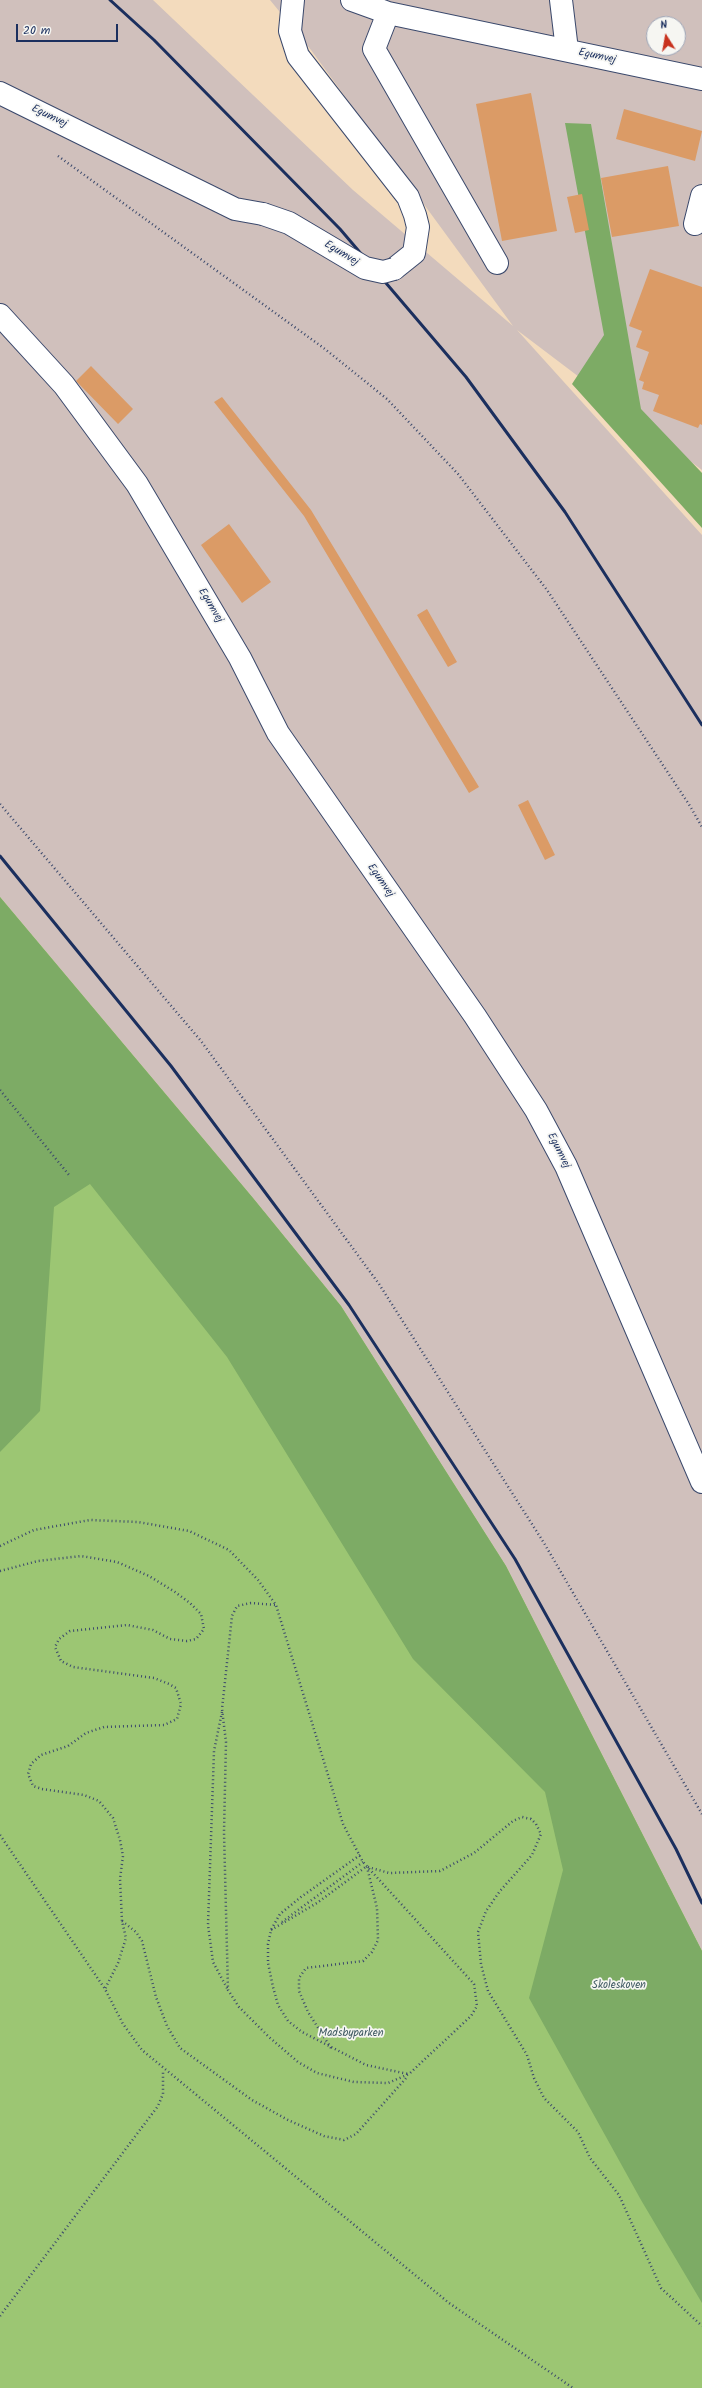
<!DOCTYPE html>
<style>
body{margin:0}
#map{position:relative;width:702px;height:2388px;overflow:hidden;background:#f3dbbd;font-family:Kalam,sans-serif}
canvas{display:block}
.north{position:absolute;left:646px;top:16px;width:40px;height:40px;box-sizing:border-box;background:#f6f6f2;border:1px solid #9ea6b7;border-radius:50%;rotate:349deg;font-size:11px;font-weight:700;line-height:16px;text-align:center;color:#1b2f5e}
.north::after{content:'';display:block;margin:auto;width:14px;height:18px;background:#c8321e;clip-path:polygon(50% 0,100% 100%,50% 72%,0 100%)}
.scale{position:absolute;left:16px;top:24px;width:102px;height:18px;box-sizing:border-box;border:2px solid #1b2f5e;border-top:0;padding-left:5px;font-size:12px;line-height:14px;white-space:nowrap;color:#1b2f5e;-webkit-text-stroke:3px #f6f6f2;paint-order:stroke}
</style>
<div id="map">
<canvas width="702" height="2388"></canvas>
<div class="north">N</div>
<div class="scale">20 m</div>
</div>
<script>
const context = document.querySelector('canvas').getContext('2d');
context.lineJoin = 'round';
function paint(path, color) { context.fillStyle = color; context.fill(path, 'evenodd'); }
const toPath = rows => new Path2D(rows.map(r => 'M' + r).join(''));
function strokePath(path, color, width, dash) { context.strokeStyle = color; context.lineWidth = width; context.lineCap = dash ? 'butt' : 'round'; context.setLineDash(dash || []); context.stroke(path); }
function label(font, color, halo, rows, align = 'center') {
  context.font = font + ' Kalam,sans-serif'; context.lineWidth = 3.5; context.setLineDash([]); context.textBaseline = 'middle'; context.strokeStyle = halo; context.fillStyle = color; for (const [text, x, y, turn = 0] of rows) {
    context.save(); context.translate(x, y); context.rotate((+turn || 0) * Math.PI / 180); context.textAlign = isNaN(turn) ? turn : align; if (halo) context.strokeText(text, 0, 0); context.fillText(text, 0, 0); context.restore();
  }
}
paint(toPath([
 [0,0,153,0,353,190,513,326,311,50,270,0,702,0,702,470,517,330,702,535,702,1951,506,1566,341,1306,253,1198,0,897],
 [654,24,678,24,678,48,654,48]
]), '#d0c0bc');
paint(toPath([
 [0,897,253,1198,341,1306,506,1566,702,1951,702,2388,0,2388]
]), '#9cc673');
paint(toPath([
 [565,123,591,124,641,409,702,473,702,528,572,384,604,335],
 [0,897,253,1198,341,1306,506,1566,702,1951,702,2303,641,2200,529,1998,563,1870,545,1792,413,1659,227,1357,90,1184,54,1207,40,1411,0,1452]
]), '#7dab65');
paint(toPath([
 [531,93,557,231,502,241,476,104],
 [624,109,702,131,695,161,616,139],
 [668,166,679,226,612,237,601,178],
 [582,194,589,230,575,233,567,197],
 [650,269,702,287,702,425,700,424,698,428,653,411,659,395,642,389,644,382,639,380,649,352,636,347,642,331,629,326],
 [91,366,133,409,118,424,76,381],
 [222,397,311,510,479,787,469,793,304,516,214,402],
 [229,524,271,582,242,603,201,545],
 [427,609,457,662,448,667,417,615],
 [528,800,555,855,545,860,518,805]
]), '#db9b66');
const minor = toPath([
 [293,0,290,31,298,56,408,197,415,215,418,227,414,253,394,269],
 [352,0,388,13,702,79],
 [561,0,567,50],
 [388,13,374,49,497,263],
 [0,93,235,209,263,214],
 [695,224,702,196],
 [0,315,64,385,137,484,240,658,278,733,475,1016,536,1110,566,1166,702,1482]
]);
strokePath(minor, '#3b496c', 24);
strokePath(toPath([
 [58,156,325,349,387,399,458,474,547,590,690,806,702,827],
 [0,804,201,1041,379,1284,544,1543,702,1814],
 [0,1090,69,1175],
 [0,1546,34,1530,90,1520,138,1522,189,1531,229,1550,258,1580,276,1605,343,1824,363,1862,474,1984,477,2006,471,2016,409,2074,388,2083,354,2082,317,2073,298,2062,269,2037,239,2007,228,1990,224,1832,226,1742,222,1709,232,1616,237,1606,251,1603,276,1605],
 [0,1571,38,1561,81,1556,117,1562,149,1576,175,1592,190,1603,201,1614,204,1629,196,1639,187,1641,170,1639,153,1630,127,1625,70,1631,59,1639,55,1647,61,1661,73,1667,154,1678,169,1684,176,1688,181,1704,177,1719,164,1725,104,1727,86,1733,68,1746,41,1755,31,1764,28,1774,33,1786,42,1789,84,1795,99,1801,113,1818,120,1840,123,1856,120,1879,122,1921,126,1938,118,1963,105,1989],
 [222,1712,214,1751,208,1925,213,1962,228,1990],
 [0,1835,105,1989,123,2024,142,2050,449,2303,573,2388],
 [360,1855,301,1897,280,1914,271,1930,268,1944,268,1963,273,1987,278,2005,288,2021,302,2032,366,2065,408,2074],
 [368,1867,389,1873,440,1871,474,1853,513,1821,522,1817,531,1819,536,1824,541,1834,532,1855,500,1891,486,1911,478,1932,481,1964,488,1991,527,2055,534,2078,544,2098,578,2132,590,2158,619,2195,661,2288,702,2326],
 [122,1921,136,1932,142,1941,156,1997,167,2026,180,2048,252,2100,288,2120,324,2136,344,2140,356,2134,408,2076],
 [282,1922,363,1862],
 [271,1930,317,1903,367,1866],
 [331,2048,308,2012,299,1991,299,1978,306,1968,363,1961,372,1952,378,1940,377,1908,367,1867],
 [0,2316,158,2106,163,2094,163,2070]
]), '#3b496c', 2.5, [1, 3]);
strokePath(minor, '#fff', 22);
strokePath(toPath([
 [110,0,154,40,340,229,466,377,565,512,702,725],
 [0,856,171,1066,349,1305,515,1559,676,1849,702,1903]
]), '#1b2f5e', 3);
const minorBridge = toPath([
 [263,214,289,223,365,268,383,272,394,269]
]);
strokePath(minorBridge, '#3b496c', 24, []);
strokePath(minorBridge, '#fff', 22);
label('11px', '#1b2f5e', '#f6f6f2', [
 ["Egumvej",597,57,12],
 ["Egumvej",49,117,26],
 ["Egumvej",341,254,31],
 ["Egumvej",210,606,59],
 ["Egumvej",380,881,55],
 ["Egumvej",558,1151,63]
]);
label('11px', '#425c64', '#f6f6f2', [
 ["Skoleskoven",619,1986],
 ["Madsbyparken",351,2034]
]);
</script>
